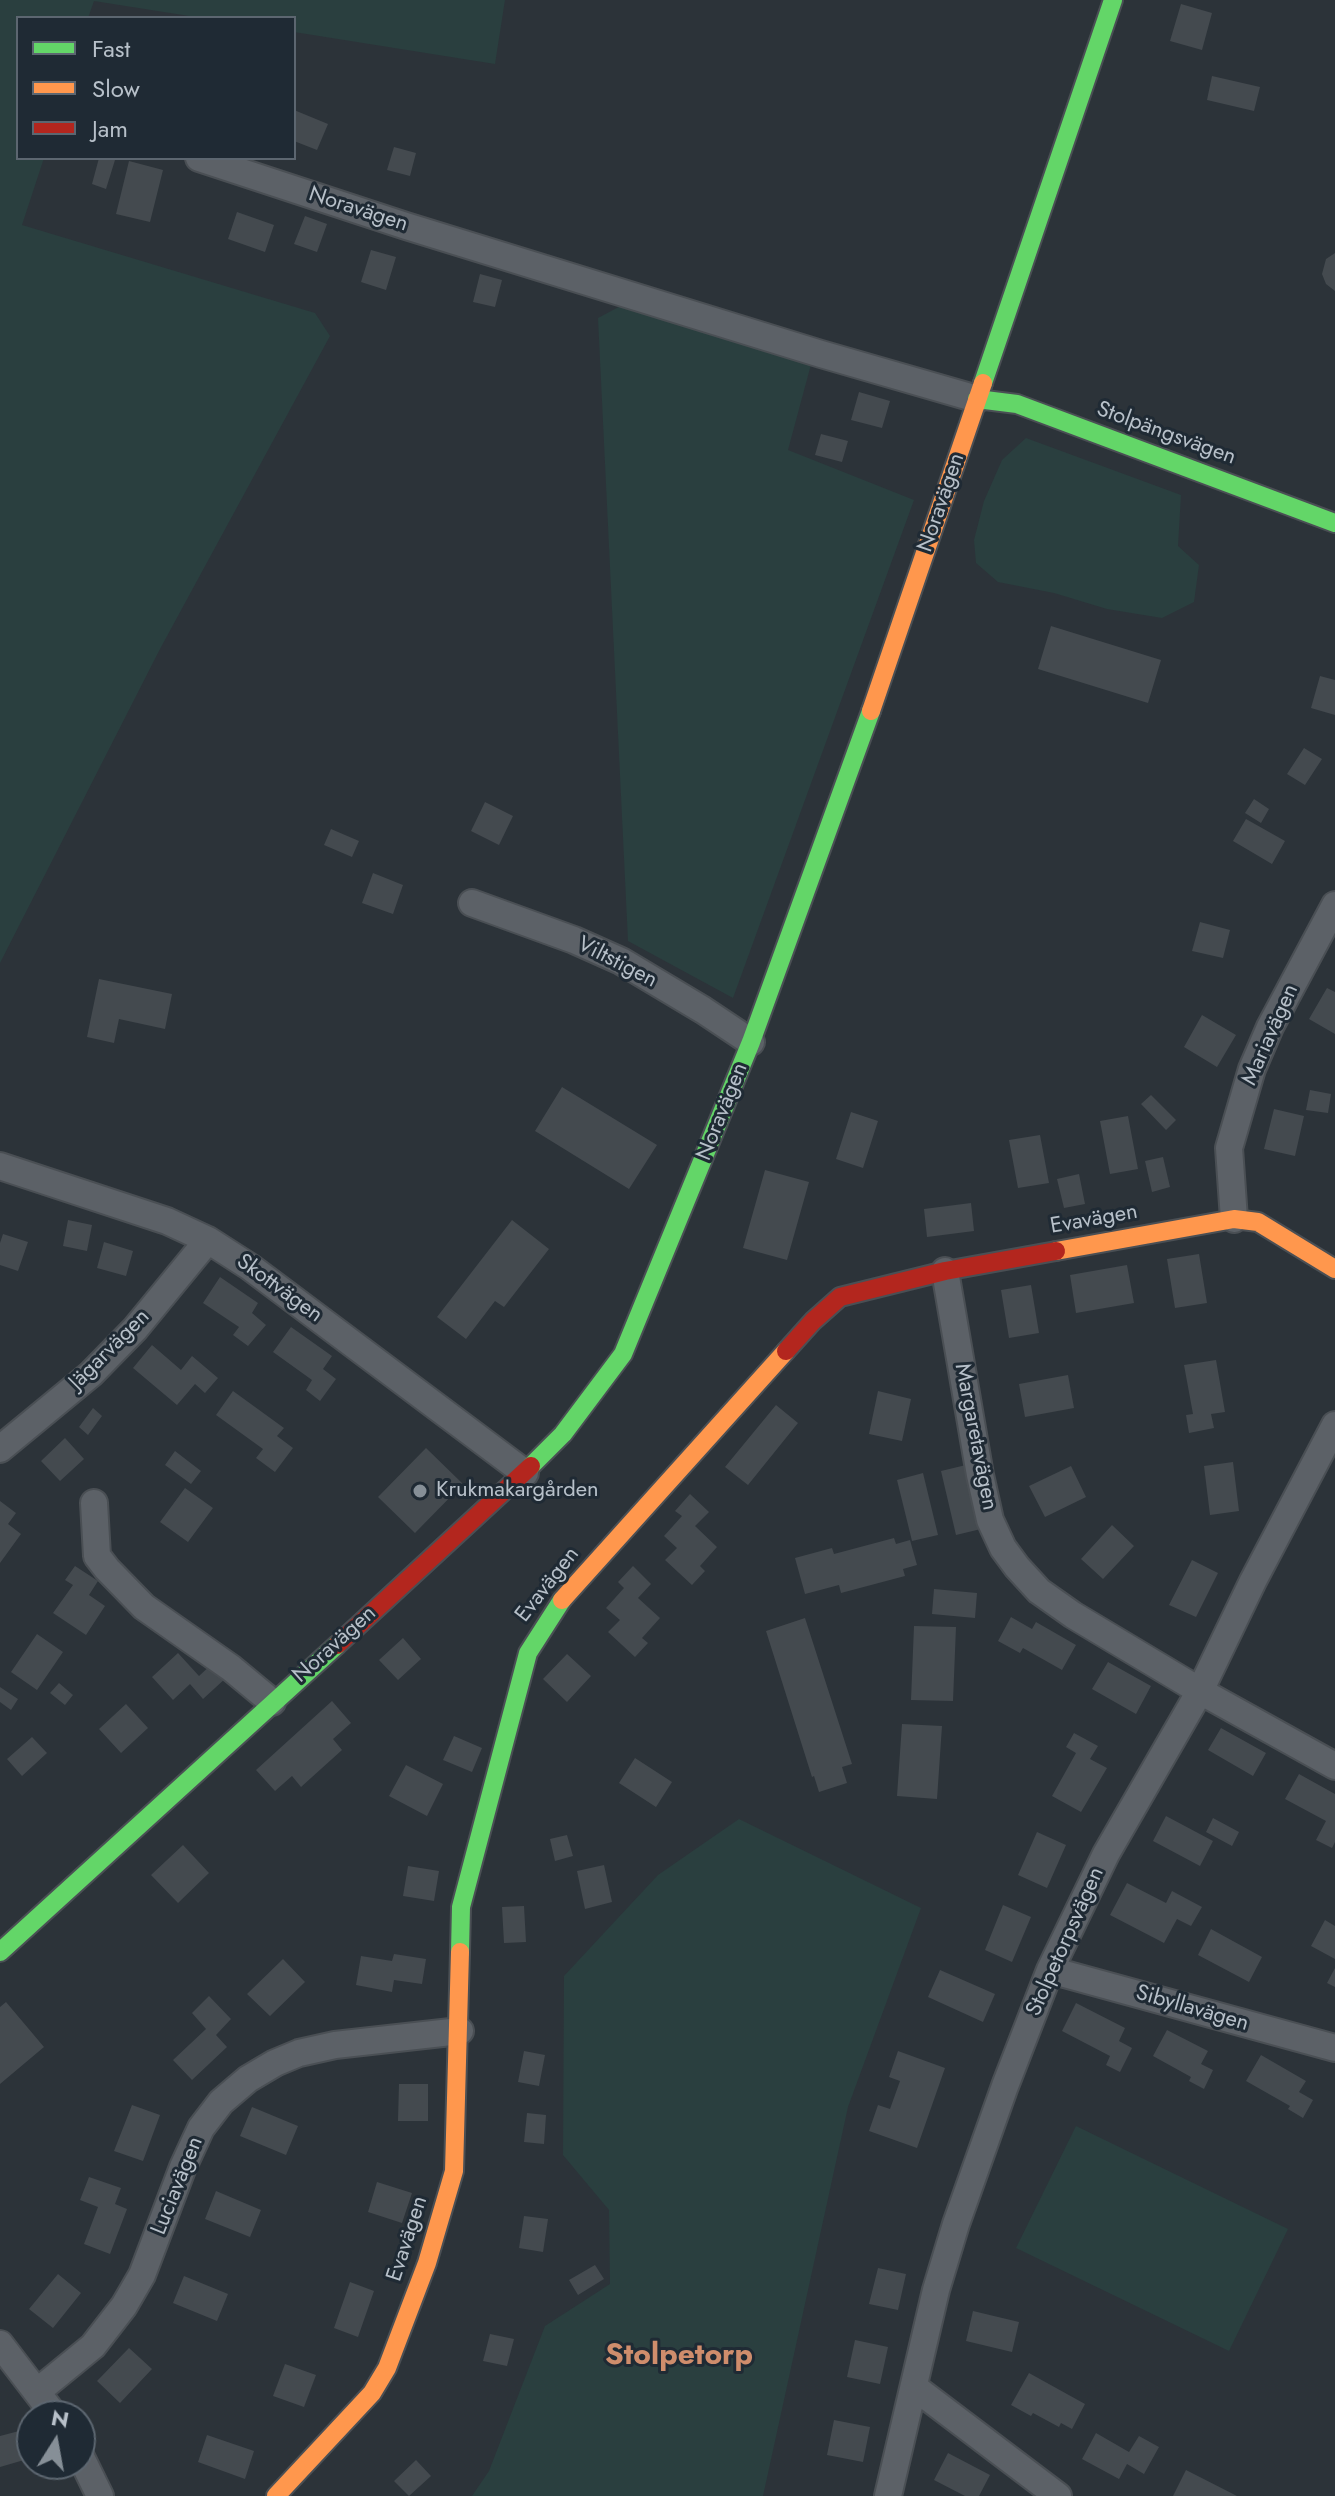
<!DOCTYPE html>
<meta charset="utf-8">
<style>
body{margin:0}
#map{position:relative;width:1335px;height:2496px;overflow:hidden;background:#2c3339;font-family:Jost,sans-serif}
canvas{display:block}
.legend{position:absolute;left:16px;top:16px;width:280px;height:144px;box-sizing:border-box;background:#1f2a34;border:2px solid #5c6670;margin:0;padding:10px 14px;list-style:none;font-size:24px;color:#b7c0c9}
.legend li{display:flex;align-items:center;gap:16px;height:40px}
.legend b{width:40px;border:2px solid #5c6670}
.north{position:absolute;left:16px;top:2400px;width:80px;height:80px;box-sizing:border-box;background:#1f2a34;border:2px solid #5c6670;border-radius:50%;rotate:11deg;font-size:22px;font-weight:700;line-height:32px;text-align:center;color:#b7c0c9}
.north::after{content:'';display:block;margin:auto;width:28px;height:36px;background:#868f97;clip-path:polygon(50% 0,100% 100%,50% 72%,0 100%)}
</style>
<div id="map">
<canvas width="1335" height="2496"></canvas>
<ul class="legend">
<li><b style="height:10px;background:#63d668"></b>Fast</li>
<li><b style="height:10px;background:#ff974d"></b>Slow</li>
<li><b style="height:10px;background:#b3261e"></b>Jam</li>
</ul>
<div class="north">N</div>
</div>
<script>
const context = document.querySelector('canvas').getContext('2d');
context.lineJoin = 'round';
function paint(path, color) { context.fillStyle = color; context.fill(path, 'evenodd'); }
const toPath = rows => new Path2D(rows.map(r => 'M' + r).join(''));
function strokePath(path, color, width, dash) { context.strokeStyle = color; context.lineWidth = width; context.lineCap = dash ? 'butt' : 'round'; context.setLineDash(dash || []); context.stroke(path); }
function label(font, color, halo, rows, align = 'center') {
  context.font = font + ' Jost,sans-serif'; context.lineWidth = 6; context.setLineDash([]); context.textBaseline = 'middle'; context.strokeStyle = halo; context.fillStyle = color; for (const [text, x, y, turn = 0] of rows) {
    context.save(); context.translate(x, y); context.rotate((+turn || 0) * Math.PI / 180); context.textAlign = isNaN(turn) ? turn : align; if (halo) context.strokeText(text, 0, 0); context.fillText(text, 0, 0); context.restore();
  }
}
paint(toPath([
 [0,0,505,0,495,64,294,32,294,18,202,18,94,1,88,18,18,18,18,158,44,158,22,225,315,313,330,336,160,649,0,963],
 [630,301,813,357,788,450,914,500,733,998,628,941,598,318],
 [1026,438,1181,495,1178,546,1199,565,1194,602,1162,618,1107,609,1054,593,998,582,976,563,974,540,984,501,1002,460],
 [739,1819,921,1908,848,2107,763,2496,472,2496,489,2471,545,2326,610,2284,609,2210,563,2155,564,1976,658,1875],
 [1076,2126,1288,2229,1229,2351,1016,2248]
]), '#2a3f3f');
paint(toPath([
 [1181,4,1212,13,1202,50,1170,41],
 [1212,76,1260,87,1254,111,1207,100],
 [294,110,328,124,317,150,294,141],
 [394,147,416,153,410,176,387,170],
 [99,158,115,160,106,189,92,184],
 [129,161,163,170,150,222,116,214],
 [237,212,274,225,265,252,228,239],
 [305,216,327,224,317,252,294,244],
 [371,250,396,257,386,290,361,282],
 [1335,253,1335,291,1326,284,1322,274,1326,259],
 [480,274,502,280,495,307,473,302],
 [859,392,890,401,882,428,851,420],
 [821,434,848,441,842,462,815,455],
 [1051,626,1161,660,1148,703,1038,669],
 [1320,676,1335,680,1335,715,1311,708],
 [1304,748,1322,759,1305,785,1287,774],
 [1254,799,1269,809,1261,823,1245,813],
 [485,802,513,816,499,845,471,831],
 [1246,819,1285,841,1272,864,1233,841],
 [331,829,359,841,352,857,324,845],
 [373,873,403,885,393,914,362,903],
 [1200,922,1230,930,1223,958,1192,951],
 [99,979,172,994,165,1029,119,1019,114,1043,87,1037],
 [1327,988,1335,992,1335,1034,1309,1019],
 [1202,1015,1236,1035,1217,1067,1184,1047],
 [562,1087,657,1145,629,1189,535,1131],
 [1310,1090,1331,1094,1328,1113,1306,1110],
 [1151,1095,1176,1120,1166,1130,1141,1104],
 [1274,1109,1304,1116,1295,1156,1264,1149],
 [851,1112,878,1121,863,1168,836,1159],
 [1128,1116,1138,1169,1110,1174,1100,1121],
 [1040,1135,1049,1183,1018,1188,1009,1140],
 [1163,1157,1170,1187,1152,1192,1145,1161],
 [765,1170,809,1182,787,1260,743,1248],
 [1079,1174,1085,1204,1064,1208,1057,1179],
 [971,1203,974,1231,927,1237,924,1209],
 [68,1220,92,1225,87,1251,63,1246],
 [512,1220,549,1249,504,1307,495,1301,466,1339,437,1317],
 [3,1234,28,1242,18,1271,0,1265,0,1243],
 [104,1242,133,1251,126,1276,97,1268],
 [1199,1254,1207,1303,1175,1308,1167,1259],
 [1127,1265,1134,1303,1076,1313,1070,1275],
 [220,1277,258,1303,252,1313,266,1325,248,1346,233,1335,239,1327,203,1303],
 [1031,1285,1039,1333,1009,1338,1001,1290],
 [291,1327,332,1356,323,1369,336,1379,320,1401,306,1390,312,1380,273,1352],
 [152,1345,181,1370,192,1356,218,1378,205,1393,195,1384,177,1405,133,1368],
 [1216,1360,1225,1412,1211,1414,1214,1428,1189,1433,1186,1415,1193,1414,1184,1365],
 [1068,1375,1074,1408,1025,1417,1019,1384],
 [233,1391,284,1428,277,1436,293,1448,275,1472,256,1458,263,1449,216,1415],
 [878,1391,911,1399,902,1441,869,1434],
 [776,1405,798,1423,748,1485,725,1467],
 [93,1408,102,1416,88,1435,79,1427],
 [65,1438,84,1459,60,1481,41,1461],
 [426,1448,463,1484,415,1533,378,1497],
 [175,1451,201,1471,191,1484,165,1465],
 [1233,1462,1239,1511,1210,1515,1204,1466],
 [966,1465,981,1529,956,1535,941,1471],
 [1071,1466,1086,1497,1045,1517,1029,1486],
 [923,1473,938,1535,912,1541,897,1480],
 [185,1488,213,1508,188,1542,160,1522],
 [690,1494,709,1512,695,1526,717,1547,700,1566,705,1571,692,1585,665,1560,677,1548,664,1536,682,1516,675,1511],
 [0,1501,16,1513,8,1524,21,1534,0,1563],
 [1112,1525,1134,1546,1103,1579,1081,1559],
 [894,1538,896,1544,910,1540,917,1565,903,1569,905,1576,841,1593,839,1585,805,1594,795,1558,832,1548,834,1554],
 [1192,1560,1218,1573,1196,1617,1169,1605],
 [75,1566,98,1581,89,1595,105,1606,86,1635,53,1613,73,1585,65,1580],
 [633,1566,651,1584,638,1598,660,1618,642,1638,648,1643,635,1657,608,1632,620,1620,606,1608,624,1588,618,1582],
 [934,1589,977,1593,975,1618,932,1614],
 [1011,1617,1032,1629,1036,1622,1076,1645,1062,1670,1023,1648,1020,1653,998,1641],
 [805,1618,852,1764,842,1767,847,1783,819,1792,814,1776,812,1777,766,1631],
 [914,1626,956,1627,953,1701,911,1700],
 [37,1634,63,1652,37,1690,11,1672],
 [403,1638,421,1659,398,1680,379,1660],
 [178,1653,199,1676,214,1662,227,1677,203,1699,190,1684,173,1700,152,1677],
 [567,1654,591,1676,567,1702,543,1679],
 [1108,1662,1151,1686,1136,1714,1092,1689],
 [59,1683,73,1695,65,1705,50,1693],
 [0,1687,18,1699,11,1710,0,1702],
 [332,1701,351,1723,333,1739,342,1750,301,1787,292,1776,275,1791,256,1770],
 [126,1704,148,1728,121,1753,99,1729],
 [902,1724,942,1726,937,1799,897,1796],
 [1221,1728,1266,1753,1253,1776,1208,1750],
 [1074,1733,1098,1746,1090,1759,1107,1768,1081,1812,1052,1796,1076,1753,1066,1747],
 [454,1736,482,1748,472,1772,443,1760],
 [32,1737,47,1753,22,1776,7,1759],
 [635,1758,672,1782,656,1807,619,1783],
 [406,1765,443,1784,427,1816,389,1796],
 [1299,1774,1335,1794,1335,1842,1332,1848,1316,1840,1326,1821,1285,1799],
 [1166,1816,1213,1841,1200,1866,1153,1841],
 [1213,1818,1239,1832,1232,1846,1206,1832],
 [1037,1832,1066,1845,1047,1888,1018,1875],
 [567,1835,573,1856,555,1861,550,1839],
 [183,1845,209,1873,178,1903,151,1875],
 [604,1865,612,1902,585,1909,577,1871],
 [408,1866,439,1871,434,1901,403,1896],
 [1127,1883,1166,1903,1172,1891,1202,1907,1191,1926,1177,1919,1164,1943,1110,1915],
 [1003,1905,1031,1917,1012,1962,985,1950],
 [524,1906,526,1942,504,1943,502,1907],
 [1325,1920,1335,1926,1335,1959,1311,1946],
 [1211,1929,1262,1957,1249,1982,1198,1955],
 [394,1954,426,1959,422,1984,394,1980,392,1992,356,1985,361,1956,392,1961],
 [283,1959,305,1982,270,2016,247,1994],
 [1335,1968,1335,1987,1327,1983],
 [940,1970,995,1994,983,2022,928,1997],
 [209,1996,231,2019,216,2035,227,2047,192,2080,173,2060,206,2029,192,2013],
 [6,2002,44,2047,0,2084,0,2007],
 [1076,2003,1125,2028,1119,2041,1132,2048,1120,2072,1106,2065,1110,2056,1062,2031],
 [1167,2030,1208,2051,1201,2064,1213,2070,1204,2089,1189,2081,1191,2077,1153,2056],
 [524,2051,545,2055,539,2086,518,2082],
 [898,2051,945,2068,917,2148,869,2131,878,2105,890,2109,900,2081,889,2077],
 [1261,2055,1306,2081,1299,2092,1313,2100,1303,2118,1288,2109,1290,2106,1246,2081],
 [399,2084,428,2084,428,2121,398,2121],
 [132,2105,160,2115,143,2161,114,2151],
 [252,2107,298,2126,286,2155,240,2136],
 [527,2113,546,2115,544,2144,524,2142],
 [89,2177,121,2188,115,2204,127,2209,110,2254,84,2244,98,2207,80,2200],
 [377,2182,412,2193,402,2223,368,2212],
 [216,2191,261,2210,250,2237,205,2219],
 [524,2216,548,2219,543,2252,519,2248],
 [595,2265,604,2279,578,2295,569,2280],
 [878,2268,906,2274,898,2310,869,2304],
 [58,2274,81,2293,53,2328,29,2309],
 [184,2276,228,2294,217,2321,173,2303],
 [350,2282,374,2291,358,2337,334,2328],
 [973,2311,1019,2322,1012,2352,966,2341],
 [490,2334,514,2339,507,2366,483,2361],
 [855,2340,888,2347,880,2384,847,2377],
 [129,2348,152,2369,120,2403,97,2381],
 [285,2364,316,2375,304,2407,273,2396],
 [1029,2373,1085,2404,1072,2429,1061,2423,1059,2427,1033,2413,1031,2416,1011,2405],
 [834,2420,870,2427,863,2462,827,2455],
 [19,2431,22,2443,32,2440,32,2462,25,2464,24,2460,0,2467,0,2436],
 [1096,2433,1129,2452,1139,2436,1159,2447,1144,2474,1127,2464,1119,2479,1082,2459],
 [207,2435,254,2451,245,2479,198,2462],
 [948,2453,990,2475,979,2496,965,2496,934,2480],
 [416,2460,431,2476,409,2496,394,2481],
 [1186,2470,1237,2496,1173,2496]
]), '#444a4f');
const street = toPath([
 [199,158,406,226,821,354,977,399],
 [472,903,574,940,621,961,703,1010,751,1042],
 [0,1166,167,1221,208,1240,250,1267,525,1473],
 [1234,1219,1229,1148,1252,1069,1270,1027,1335,905],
 [945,1271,980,1475,990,1520,1003,1548,1017,1567,1039,1591,1073,1615,1200,1691,1335,1766],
 [0,1449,91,1374,135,1329,208,1240],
 [94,1503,97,1556,107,1569,144,1607,231,1668,272,1702],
 [1050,1970,1335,2048],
 [0,2344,55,2416],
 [914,2387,1058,2496],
 [38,2391,93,2346,124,2306,142,2275,183,2167,201,2128,221,2102,248,2079,275,2063,299,2053,335,2045,460,2031],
 [80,2455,100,2496],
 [888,2496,936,2290,956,2224,1005,2086,1050,1970,1106,1854,1200,1691,1253,1581,1335,1425]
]);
const fast = toPath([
 [983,383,1113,0],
 [977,399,1017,404,1335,523],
 [531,1466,563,1434,623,1354,751,1042,871,711],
 [0,1952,337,1645],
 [460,1952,461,1907,528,1653,562,1600]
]);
const slow = toPath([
 [871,711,983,383],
 [1056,1251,1234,1219,1258,1222,1335,1269],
 [562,1600,786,1351],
 [276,2496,372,2393,387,2368,427,2263,454,2171,460,1952]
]);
const jam = toPath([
 [786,1351,813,1321,840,1297,945,1271,1056,1251],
 [337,1645,531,1466]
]);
strokePath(street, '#4a4f54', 30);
strokePath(fast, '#4a4f54', 22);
strokePath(slow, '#4a4f54', 22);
strokePath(jam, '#4a4f54', 22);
strokePath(street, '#5c6167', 26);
strokePath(fast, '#63d668', 18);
strokePath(slow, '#ff974d', 18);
strokePath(jam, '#b3261e', 18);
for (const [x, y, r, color] of [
 [420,1491,8,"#868f97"]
]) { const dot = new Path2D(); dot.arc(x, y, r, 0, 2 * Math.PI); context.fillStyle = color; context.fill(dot); strokePath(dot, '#1f2a34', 3); }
label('22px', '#b7c0c9', '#1f2a34', [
 ["Noravägen",358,210,18],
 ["Stolpängsvägen",1166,434,20],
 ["Noravägen",942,503,-71],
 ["Viltstigen",617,963,27],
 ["Mariavägen",1271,1035,-66],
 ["Noravägen",723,1112,-68],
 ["Evavägen",1094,1220,-10],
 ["Skottvägen",279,1289,36],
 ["Jägarvägen",110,1350,-45],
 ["Margaretavägen",975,1437,79],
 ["Evavägen",548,1585,-52],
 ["Noravägen",335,1645,-42],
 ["Stolpetorpsvägen",1066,1942,-66],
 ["Sibyllavägen",1192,2009,16],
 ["Luciavägen",178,2186,-68],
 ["Evavägen",408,2239,-72]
]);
label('22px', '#b7c0c9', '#1f2a34', [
 ["Krukmakargården",436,1491]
], 'left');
label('bold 30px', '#cf8d6c', '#1f2a34', [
 ["Stolpetorp",679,2357]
]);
</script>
